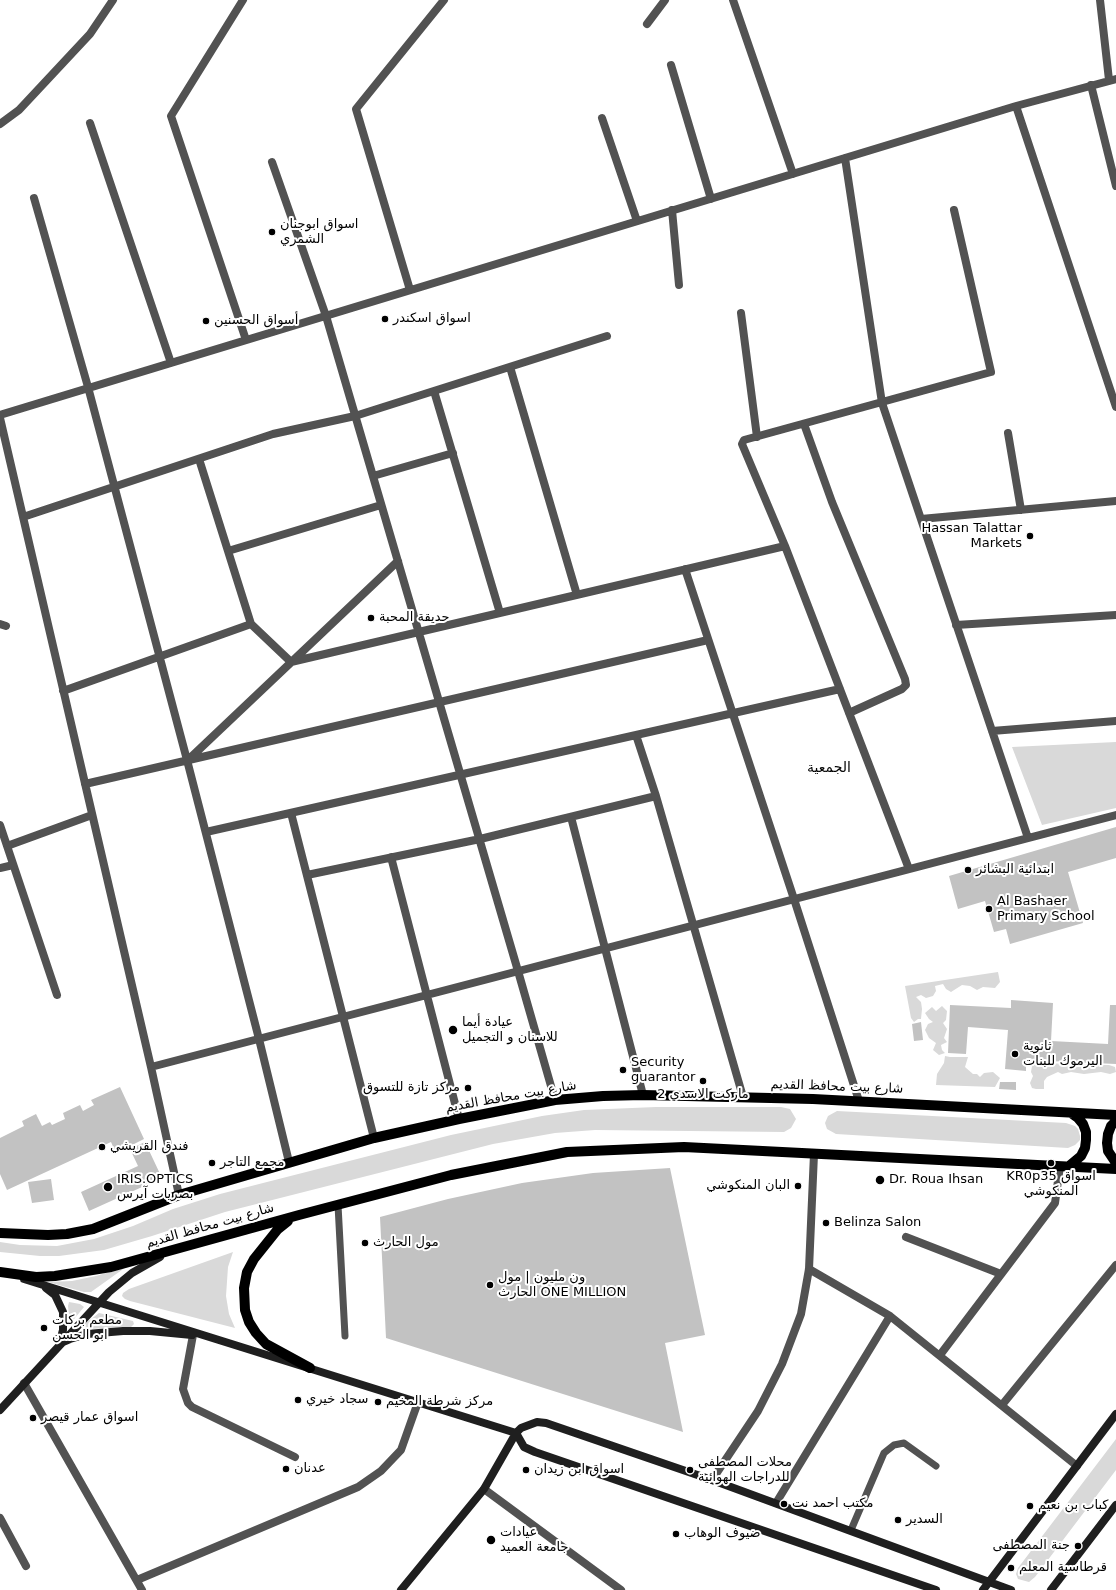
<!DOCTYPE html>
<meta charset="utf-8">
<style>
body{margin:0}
canvas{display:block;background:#fff}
</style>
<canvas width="1116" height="1590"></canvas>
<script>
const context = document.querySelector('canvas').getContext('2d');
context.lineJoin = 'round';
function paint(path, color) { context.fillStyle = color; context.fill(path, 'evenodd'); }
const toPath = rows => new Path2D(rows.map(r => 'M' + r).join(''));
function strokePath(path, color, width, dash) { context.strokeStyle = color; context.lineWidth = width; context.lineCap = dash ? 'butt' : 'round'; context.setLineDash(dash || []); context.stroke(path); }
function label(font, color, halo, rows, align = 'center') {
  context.font = font + ' "DejaVu Sans",Vazirmatn,sans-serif'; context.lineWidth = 4; context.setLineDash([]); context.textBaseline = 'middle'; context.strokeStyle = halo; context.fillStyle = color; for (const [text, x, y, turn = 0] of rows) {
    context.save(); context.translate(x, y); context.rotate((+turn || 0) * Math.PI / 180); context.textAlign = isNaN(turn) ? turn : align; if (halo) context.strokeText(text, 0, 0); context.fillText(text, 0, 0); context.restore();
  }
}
paint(toPath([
 [1116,742,1116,808,1042,825,1012,747],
 [998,972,1000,982,995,988,983,987,977,990,970,986,962,985,951,992,946,989,943,984,935,986,936,991,933,996,926,998,921,995,916,997,921,1002,922,1009,921,1019,918,1019,914,1022,911,1018,905,986],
 [942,1006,947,1011,946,1020,943,1023,947,1029,944,1038,947,1042,941,1045,942,1050,945,1053,939,1055,933,1050,936,1043,929,1038,925,1030,928,1024,933,1022,929,1019,925,1013,932,1007,936,1011],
 [945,1056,950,1057,968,1057,965,1067,973,1074,977,1074,980,1077,984,1073,993,1072,1000,1078,995,1087,936,1085,937,1074,944,1063],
 [1036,1063,1109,1065,1115,1067,1116,1072,1110,1074,1101,1072,1084,1074,1071,1072,1062,1074,1058,1072,1047,1077,1044,1081,1044,1089,1036,1089,1032,1088,1030,1083,1033,1076,1031,1072,1032,1066],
 [656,1107,781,1107,790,1109,796,1119,791,1128,784,1132,595,1130,555,1133,493,1144,225,1212,152,1236,104,1250,59,1256,40,1256,0,1252,0,1242,20,1245,57,1246,94,1239,133,1226,173,1209,220,1194,451,1135,542,1116,584,1110],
 [837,1111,1066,1123,1075,1126,1078,1129,1080,1136,1080,1140,1075,1145,1068,1148,836,1134,827,1129,825,1123,828,1116],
 [233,1252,228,1267,226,1296,229,1314,235,1328,130,1301,125,1299,122,1296,123,1293,129,1289],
 [126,1267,91,1292,84,1292,48,1282,72,1281,96,1276],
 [69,1302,80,1304,84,1307,70,1324,68,1306],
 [99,1313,133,1321,134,1324,131,1327,88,1329,82,1328,82,1326],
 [1116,1439,1116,1470,1035,1577,1029,1582,1018,1579,1016,1574,1018,1568]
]), '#d9d9d9');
paint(toPath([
 [1116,827,1116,858,1068,872,1083,923,1010,944,1006,929,994,932,985,901,958,909,949,876],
 [1011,1000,1053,1003,1051,1041,1108,1044,1110,1005,1116,1005,1116,1064,1026,1060,1026,1071,1005,1069,1008,1030,968,1027,966,1054,948,1053,950,1005,1011,1008],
 [921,1022,923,1040,914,1041,912,1024],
 [1000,1082,1016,1082,1016,1090,999,1089],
 [120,1087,144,1139,116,1153,111,1142,7,1190,0,1174,0,1138,24,1126,22,1121,36,1114,42,1126,50,1122,52,1125,65,1119,63,1113,80,1105,83,1111,94,1105,91,1100],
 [145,1142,162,1178,89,1211,81,1192,138,1166,130,1149],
 [670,1168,705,1335,665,1343,683,1432,386,1338,380,1217,448,1199,522,1183,593,1173],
 [51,1179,54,1200,32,1203,28,1182]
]), '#c2c2c2');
strokePath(toPath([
 [338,1205,345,1336],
 [851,1530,884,1453,894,1445,904,1443,936,1466]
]), '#525252', 7);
strokePath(toPath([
 [243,0,171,116,246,340],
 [733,0,793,174],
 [1100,0,1109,80],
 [647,24,665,0],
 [671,65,711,199],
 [1091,85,1116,186],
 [1016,106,1116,407],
 [602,118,637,221],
 [90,123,171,363],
 [0,124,19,110,90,34,113,0],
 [845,158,882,403,1028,838],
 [272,162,326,316,518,971,555,1100],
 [34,198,88,387,187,760,259,1039,289,1162],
 [672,210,679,285],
 [410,290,356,109,444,0],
 [741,313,757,437],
 [510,367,577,595],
 [434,391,500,613],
 [0,415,1016,106,1116,79],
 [0,418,151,1067,179,1195],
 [804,424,832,502,905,679,906,685,902,689,849,713],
 [1008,433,1021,510],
 [199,459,251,624,291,662,785,546],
 [373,476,453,453],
 [23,517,273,434,355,416,607,336],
 [921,519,1116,501],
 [228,551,381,505],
 [685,569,794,899,859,1101],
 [0,624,6,626],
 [956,625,1116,615],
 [63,691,251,624],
 [992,731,1116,721],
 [188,760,398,561],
 [85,784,708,640],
 [656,796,743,1097],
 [291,813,374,1138],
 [571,817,643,1095],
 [0,825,57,995],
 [206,832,840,689],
 [7,846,92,815],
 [391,857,459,1119],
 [0,868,13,865],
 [909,869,785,546,742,444,744,440,991,372,954,210],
 [307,875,480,839,656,796,636,735],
 [151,1067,1116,815],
 [906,1237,1001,1274],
 [809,1269,890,1316,1077,1466],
 [193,1335,183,1389,188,1403,192,1407,295,1457],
 [940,1355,1055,1203,1060,1166],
 [24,1383,142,1590],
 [1002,1405,1116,1265],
 [712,1480,758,1411,782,1364,801,1314,809,1269,814,1154],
 [484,1489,621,1590],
 [776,1503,890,1316],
 [0,1518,26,1566],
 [137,1580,358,1487,381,1471,401,1450,418,1402]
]), '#525252', 8);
strokePath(toPath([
 [24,1279,516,1433,524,1447,535,1452,936,1590],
 [46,1288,55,1295,63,1312,63,1330,60,1341],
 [63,1342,70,1339,87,1334,123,1331,150,1331,192,1335],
 [0,1410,109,1292,132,1273,160,1257],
 [401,1590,484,1489,516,1433,521,1428,537,1422,546,1423,712,1480,1011,1590],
 [983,1590,1116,1414],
 [1051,1590,1116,1505]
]), '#1f1f1f', 8);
strokePath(toPath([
 [1116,1121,1111,1126,1108,1134,1107,1143,1108,1151,1116,1163],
 [1069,1166,1081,1156,1085,1148,1086,1140,1086,1132,1083,1124,1078,1118,1071,1113],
 [288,1221,278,1229,254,1259,247,1272,244,1288,245,1310,249,1322,256,1333,266,1344,310,1368],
 [0,1233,48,1235,67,1234,93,1229,179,1195,374,1138,459,1119,555,1100,603,1096,643,1095,813,1099,1116,1115],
 [0,1272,36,1277,55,1276,111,1267,299,1215,451,1175,567,1152,684,1147,1116,1169]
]), '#000', 10);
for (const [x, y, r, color] of [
 [272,232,4,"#000"],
 [385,319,4,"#000"],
 [206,321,4,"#000"],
 [1030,536,4,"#000"],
 [371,618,4,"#000"],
 [968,870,4,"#000"],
 [989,909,4,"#000"],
 [453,1030,5,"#000"],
 [1015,1054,4,"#000"],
 [623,1070,4,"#000"],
 [703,1081,4,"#000"],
 [468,1088,4,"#000"],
 [102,1147,4,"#000"],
 [212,1163,4,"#000"],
 [1051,1163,4,"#000"],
 [880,1180,5,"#000"],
 [798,1186,4,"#000"],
 [108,1187,5,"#000"],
 [826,1223,4,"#000"],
 [365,1243,4,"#000"],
 [490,1285,4,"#000"],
 [44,1328,4,"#000"],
 [298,1400,4,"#000"],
 [378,1402,4,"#000"],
 [33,1418,4,"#000"],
 [286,1469,4,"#000"],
 [526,1470,4,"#000"],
 [690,1470,4,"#000"],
 [784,1504,4,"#000"],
 [1030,1506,4,"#000"],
 [898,1520,4,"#000"],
 [676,1534,4,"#000"],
 [491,1540,5,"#000"],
 [1078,1546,4,"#000"],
 [1011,1568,4,"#000"]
]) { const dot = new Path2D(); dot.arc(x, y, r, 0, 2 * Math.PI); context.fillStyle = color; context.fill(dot); strokePath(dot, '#fff', 1.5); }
label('13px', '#000', '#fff', [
 ["اسواق ابوجنان",280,225],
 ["الشمري",280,240],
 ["اسواق اسكندر",393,319],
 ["أسواق الحسنين",214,321],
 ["Hassan Talattar",1022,529,"right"],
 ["Markets",1022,544,"right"],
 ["حديقة المحبة",379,618],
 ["ابتدائية البشائر",976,870],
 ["Al Bashaer",997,902],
 ["Primary School",997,917],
 ["عيادة أيما",462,1023],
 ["للاسنان و التجميل",462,1038],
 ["ثانوية",1023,1047],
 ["اليرموك للبنات",1023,1062],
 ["Security",631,1063],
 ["guarantor",631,1078],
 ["مركز تازة للتسوق",460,1088,"right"],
 ["ماركت الاسدي 2",703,1095,"center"],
 ["فندق القريشي",110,1147],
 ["مجمع التاجر",220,1163],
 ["KR0p35 اسواق",1051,1177,"center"],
 ["المنكوشي",1051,1192,"center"],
 ["IRIS.OPTICS",117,1180],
 ["بصريات آيرس",117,1195],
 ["Dr. Roua Ihsan",889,1180],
 ["البان المنكوشي",790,1186,"right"],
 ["Belinza Salon",834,1223],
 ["مول الحارث",373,1243],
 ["ون مليون | مول",498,1278],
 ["الحارث ONE MILLION",498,1293],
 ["مطعم بركات",52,1321],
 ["ابو الحسن",52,1336],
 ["سجاد خيري",306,1400],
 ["مركز شرطة المخيم",386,1402],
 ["اسواق عمار قيصر",41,1418],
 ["محلات المصطفى",698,1463],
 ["للدراجات الهوائية",698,1478],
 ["عدنان",294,1469],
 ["اسواق ابن زيدان",534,1470],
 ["مكتب احمد نت",792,1504],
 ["كباب بن نعيم",1038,1506],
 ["السدير",906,1520],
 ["عيادات",500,1533],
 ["جامعة العميد",500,1548],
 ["ضيوف الوهاب",684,1534],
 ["جنة المصطفى",1070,1546,"right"],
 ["قرطاسية المعلم",1019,1568]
], 'left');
label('13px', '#000', '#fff', [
 ["شارع بيت محافظ القديم",837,1087,2],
 ["شارع بيت محافظ القديم",511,1097,-10],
 ["شارع بيت محافظ القديم",210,1226,-16]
]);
label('14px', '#000', '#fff', [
 ["الجمعية",829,768]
]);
</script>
